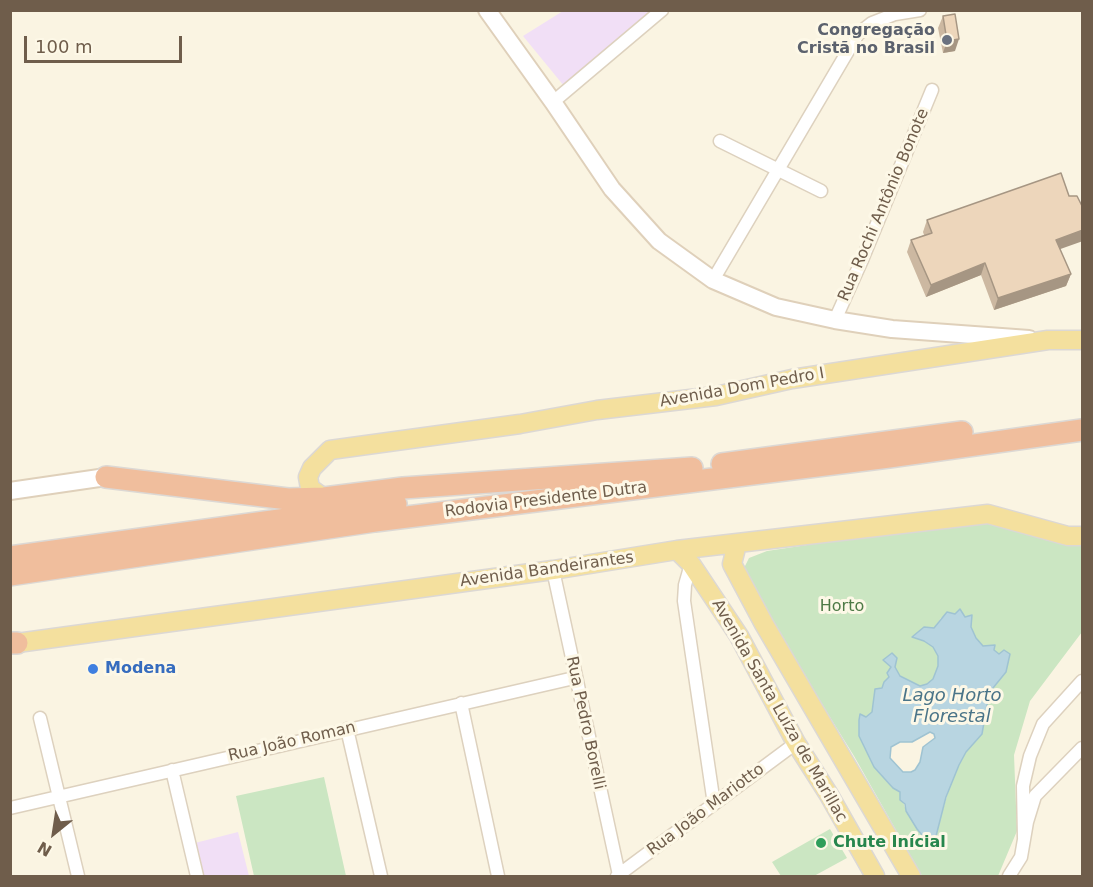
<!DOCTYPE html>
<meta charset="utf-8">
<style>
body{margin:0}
#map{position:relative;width:1093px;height:887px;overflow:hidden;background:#faf4e2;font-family:"DejaVu Sans",sans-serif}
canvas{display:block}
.frame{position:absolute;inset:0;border:12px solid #6f5d4b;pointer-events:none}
.north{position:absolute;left:24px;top:803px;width:60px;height:60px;-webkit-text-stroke:4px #fdf8e7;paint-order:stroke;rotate:210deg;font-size:16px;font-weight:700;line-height:24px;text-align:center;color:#6f5d4b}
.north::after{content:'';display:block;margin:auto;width:21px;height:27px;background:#6f5d4b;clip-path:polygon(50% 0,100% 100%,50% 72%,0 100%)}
.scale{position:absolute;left:24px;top:36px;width:158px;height:27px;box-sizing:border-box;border:3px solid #6f5d4b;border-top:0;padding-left:8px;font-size:18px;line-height:21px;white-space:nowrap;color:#6f5d4b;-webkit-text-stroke:4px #fdf8e7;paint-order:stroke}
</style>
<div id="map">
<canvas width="1093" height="887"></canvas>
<div class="frame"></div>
<div class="north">N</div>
<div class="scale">100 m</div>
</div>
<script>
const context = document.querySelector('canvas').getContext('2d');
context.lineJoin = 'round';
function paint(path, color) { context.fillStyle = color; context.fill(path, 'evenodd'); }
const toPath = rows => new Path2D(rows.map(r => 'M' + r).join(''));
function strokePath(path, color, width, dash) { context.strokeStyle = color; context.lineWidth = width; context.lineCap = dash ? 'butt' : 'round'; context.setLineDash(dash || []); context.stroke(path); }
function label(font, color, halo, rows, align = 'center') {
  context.font = font + ' "DejaVu Sans",sans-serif'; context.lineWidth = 6; context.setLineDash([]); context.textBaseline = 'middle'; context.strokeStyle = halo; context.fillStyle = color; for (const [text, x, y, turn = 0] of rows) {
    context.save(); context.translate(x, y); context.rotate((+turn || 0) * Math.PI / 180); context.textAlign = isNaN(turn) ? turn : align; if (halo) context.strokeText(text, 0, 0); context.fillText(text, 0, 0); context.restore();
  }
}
paint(toPath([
 [563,11,654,11,564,86,523,36],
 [238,832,249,876,203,876,195,843]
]), '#f1dff6');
paint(toPath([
 [987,518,1082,540,1082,632,1030,701,1014,755,1017,831,998,876,922,876,854,756,773,625,744,568,749,558,767,551],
 [955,615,965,617,976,638,983,646,994,645,993,650,999,654,1006,672,993,688,987,705,982,734,966,752,952,779,934,840,906,811,900,792,893,788,874,767,867,751,860,714,866,717,873,712,873,701,889,677,891,667,895,667,900,676,920,686,927,684,934,679,938,666,938,656,933,647,924,641,912,637,934,628,941,618],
 [324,777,346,876,254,876,236,796],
 [830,829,847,858,814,876,781,876,772,862]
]), '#cbe6c2');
const water = toPath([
 [960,609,965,617,972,615,971,627,976,638,983,646,995,645,994,650,999,654,1004,650,1010,654,1006,672,993,688,987,705,982,734,966,752,959,765,946,797,935,840,928,842,917,829,906,811,905,804,900,800,900,792,893,788,874,767,859,736,859,720,860,714,866,717,872,712,875,689,882,688,884,682,889,677,887,673,891,667,883,660,892,653,897,658,895,667,900,676,920,686,927,684,933,679,938,666,938,656,933,647,924,641,912,637,924,627,934,628,947,612,955,614,960,609],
 [930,732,934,734,935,738,923,747,920,762,915,770,911,772,903,772,890,758,891,747,900,742,912,742,930,732]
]);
paint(water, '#b8d5e1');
strokePath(water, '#9fc3d2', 1.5);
const street = toPath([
 [553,102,662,10],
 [720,141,821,191],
 [713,280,858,34,872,23,895,14,920,10],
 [835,320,862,260,932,90],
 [691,564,685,585,684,601,714,804],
 [553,570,619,875],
 [461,703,498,876],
 [40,718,78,876],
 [347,729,381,876],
 [172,770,197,876],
 [10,808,574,678],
 [1024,838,1023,786,1030,756,1043,724,1082,681],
 [617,876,796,743],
 [1009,876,1021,857,1027,822,1035,796,1082,748]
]);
const secondary = toPath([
 [487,10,553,102,612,189,659,241,713,280,776,307,835,320,892,329,1029,339],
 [10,491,106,477]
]);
const primary = toPath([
 [324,498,310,488,308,477,312,468,330,450,520,424,597,410,716,396,792,379,1048,340,1082,340],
 [737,544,732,564,764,624,911,876],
 [677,550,691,564,739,636,796,743,829,795,875,876],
 [17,643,553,570,677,550,988,514,1068,536,1082,536]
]);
const highway = toPath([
 [722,464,962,432],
 [106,477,288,499,324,498,403,488,692,468],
 [10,557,396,504],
 [10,575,375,521,889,457,1082,430],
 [10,643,17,643]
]);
strokePath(street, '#ddd1be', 15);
strokePath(secondary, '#dfd0ba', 20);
strokePath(primary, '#dcd8d4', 21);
strokePath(highway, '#dcd8d4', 24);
strokePath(street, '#fff', 12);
strokePath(secondary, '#fff', 16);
strokePath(primary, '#f4e09e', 18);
strokePath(highway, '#f0be9d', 21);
paint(toPath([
 [943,16,955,51,943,53,938,28],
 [927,220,1060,249,1071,274,1066,286,994,310,981,275,926,297,907,252,911,240,924,235,923,232]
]), '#ccb8a1');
paint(toPath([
 [959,39,955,51,943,53,947,41],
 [1083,230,1083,241,1052,252,1056,240],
 [985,263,981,275,926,297,931,285],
 [1071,274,1066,286,994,310,998,298]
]), '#a69683');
const building = toPath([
 [955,14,959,39,947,41,943,16,955,14],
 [1061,173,1069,196,1077,196,1083,208,1083,230,1056,240,1071,274,998,298,985,263,931,285,911,240,932,233,927,220,1061,173]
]);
paint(building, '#edd6bb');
strokePath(building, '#a69683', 1.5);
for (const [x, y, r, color] of [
 [947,40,6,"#6b7280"],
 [93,669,6,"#3f7fe0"],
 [821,843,6,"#2e9e5b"]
]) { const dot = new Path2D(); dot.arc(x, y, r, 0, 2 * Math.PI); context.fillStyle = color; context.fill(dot); strokePath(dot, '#fdf8e7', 2); }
label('bold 16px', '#5b616d', '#fdf8e7', [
 ["Congregação",935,31],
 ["Cristã no Brasil",935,49]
], 'right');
label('16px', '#6f5d4b', '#fdf8e7', [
 ["Rua Rochi Antônio Bonote",884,205,-67],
 ["Avenida Dom Pedro I",742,388,-10],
 ["Rodovia Presidente Dutra",546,500,-7],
 ["Avenida Bandeirantes",547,570,-8],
 ["Avenida Santa Luíza de Marillac",779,711,60],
 ["Rua Pedro Borelli",585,723,78],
 ["Rua João Roman",292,742,-13],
 ["Rua João Mariotto",706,810,-37]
]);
label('16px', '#4e7a46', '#fdf8e7', [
 ["Horto",842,607]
]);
label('bold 16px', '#366cbe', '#fdf8e7', [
 ["Modena",105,669]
], 'left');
label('bold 16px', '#27864d', '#fdf8e7', [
 ["Chute Inícial",833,843]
], 'left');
label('italic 18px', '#4a7488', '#fdf8e7', [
 ["Lago Horto",952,696],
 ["Florestal",952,717]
]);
</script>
